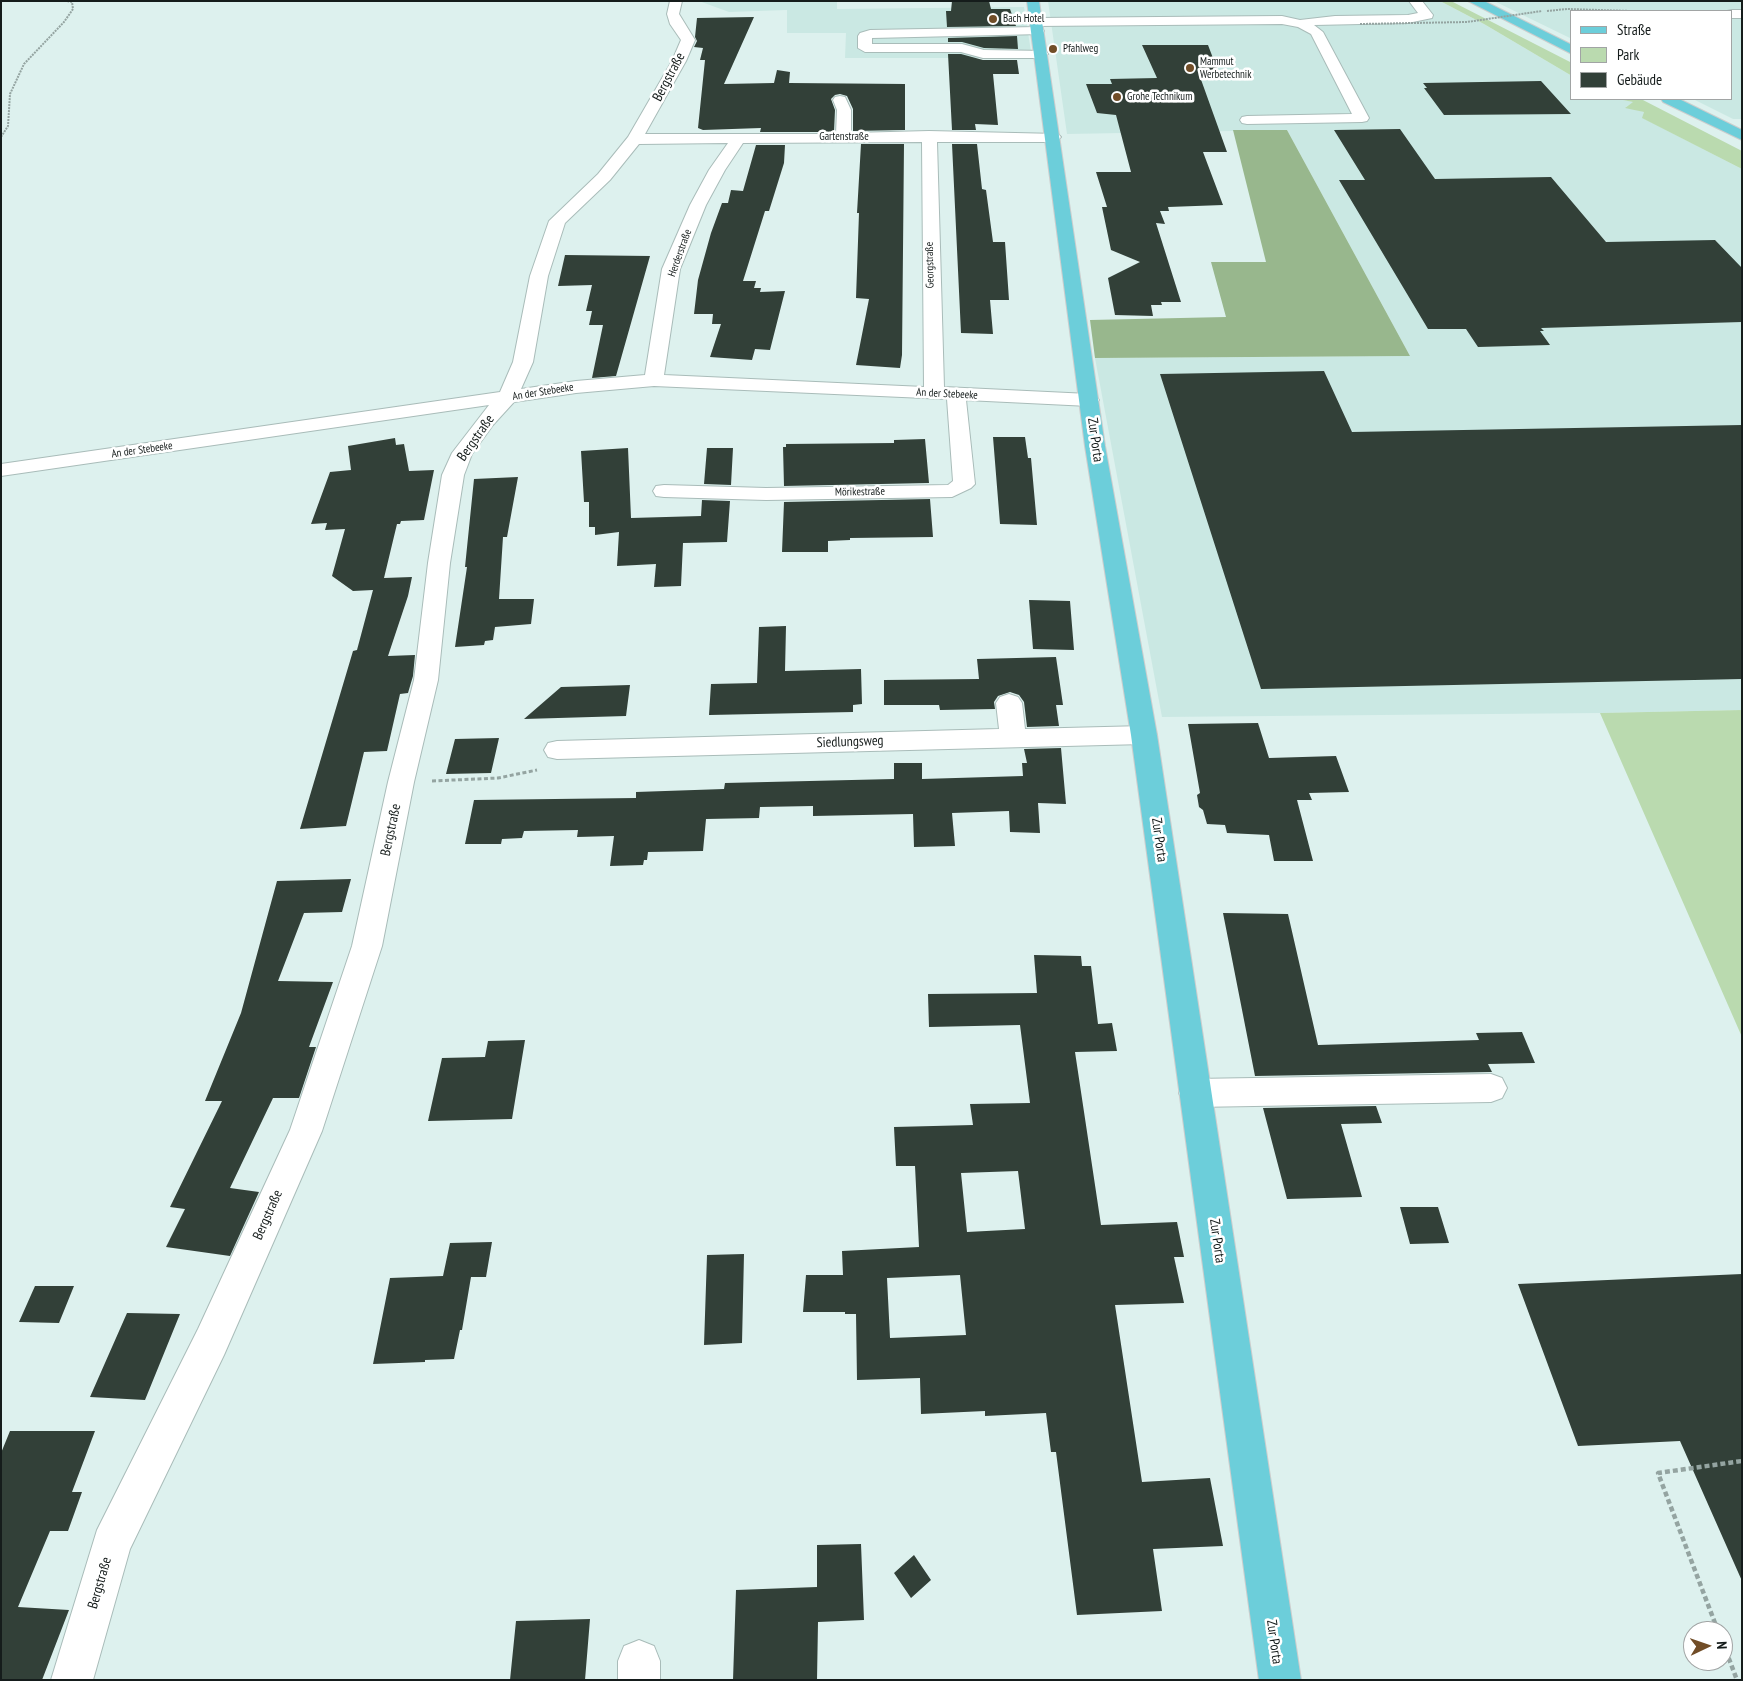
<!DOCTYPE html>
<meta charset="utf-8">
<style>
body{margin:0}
#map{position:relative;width:1743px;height:1681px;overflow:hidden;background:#ddf1ee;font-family:"PT Sans Narrow",sans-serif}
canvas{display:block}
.frame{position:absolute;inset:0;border:2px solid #151c1b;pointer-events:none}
.legend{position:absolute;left:1570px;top:10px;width:162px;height:90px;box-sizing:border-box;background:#fff;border:1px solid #a1a4a4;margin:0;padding:6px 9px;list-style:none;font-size:15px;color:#151c1b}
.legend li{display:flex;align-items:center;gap:10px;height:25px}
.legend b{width:25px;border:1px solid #a1a4a4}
.north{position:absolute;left:1683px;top:1621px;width:50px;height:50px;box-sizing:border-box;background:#fff;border:1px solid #a1a4a4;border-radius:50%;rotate:87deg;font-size:14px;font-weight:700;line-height:20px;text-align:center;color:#151c1b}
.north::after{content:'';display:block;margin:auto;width:18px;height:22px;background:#714d27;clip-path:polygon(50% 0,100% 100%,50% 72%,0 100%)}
</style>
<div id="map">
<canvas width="1743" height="1681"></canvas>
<div class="frame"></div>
<ul class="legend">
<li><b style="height:6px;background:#6cceda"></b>Straße</li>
<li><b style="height:14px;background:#badaaf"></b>Park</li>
<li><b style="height:14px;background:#324038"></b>Gebäude</li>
</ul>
<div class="north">N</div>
</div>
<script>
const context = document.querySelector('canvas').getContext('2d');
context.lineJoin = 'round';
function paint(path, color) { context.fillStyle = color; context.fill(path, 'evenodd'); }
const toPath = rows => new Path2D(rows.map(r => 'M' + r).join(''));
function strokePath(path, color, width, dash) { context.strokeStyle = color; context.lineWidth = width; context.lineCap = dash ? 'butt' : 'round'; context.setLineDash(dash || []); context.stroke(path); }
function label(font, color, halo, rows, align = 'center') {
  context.font = font + ' "PT Sans Narrow",sans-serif'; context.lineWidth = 5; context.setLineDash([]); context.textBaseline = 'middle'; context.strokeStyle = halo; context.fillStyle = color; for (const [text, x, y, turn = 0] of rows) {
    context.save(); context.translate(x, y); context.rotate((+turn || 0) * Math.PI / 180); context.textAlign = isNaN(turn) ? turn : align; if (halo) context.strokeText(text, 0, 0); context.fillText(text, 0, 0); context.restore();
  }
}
paint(toPath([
 [699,1,837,1,837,9,1024,7,1032,58,845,58,846,33,787,33,787,10,729,12],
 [1048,1,1440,1,1484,24,1572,76,1572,99,1618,99,1634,102,1626,107,1644,112,1643,118,1742,169,1742,710,1600,713,1162,717,1095,358,1410,356,1287,130,1067,134],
 [1494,1,1742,1,1742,119,1733,119,1693,99,1732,99,1732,11,1572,11,1572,39]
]), '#cae8e3');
paint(toPath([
 [1440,1,1451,1,1572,63,1572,76,1484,24],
 [1618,99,1641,99,1742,151,1742,169,1642,118,1644,112,1625,108,1633,102],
 [1742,710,1742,1037,1600,713]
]), '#badaaf');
paint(toPath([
 [1233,130,1287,130,1410,356,1095,358,1090,320,1226,317,1211,262,1266,262]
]), '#98b78d');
paint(toPath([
 [952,1,989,1,991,9,1010,9,1016,26,947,27,946,11,951,11],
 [754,17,724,84,774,83,777,70,790,72,789,83,905,84,905,130,853,131,853,109,847,96,840,94,835,95,831,99,835,110,834,132,760,132,761,128,703,130,698,128,705,60,700,60,703,48,694,47,697,41,695,37,697,18],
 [1017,36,1018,49,984,48,962,42,948,42,948,38],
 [1142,45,1208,45,1219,74,1199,74,1227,152,1203,152,1223,205,1168,207,1169,211,1160,211,1165,224,1156,223,1181,302,1161,302,1162,305,1151,305,1153,316,1115,315,1108,278,1140,262,1111,250,1102,207,1107,207,1096,172,1131,172,1116,115,1097,113,1086,84,1112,84,1110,79,1157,78],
 [948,54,961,54,983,60,1017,60,1019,74,993,74,998,125,975,124,976,130,952,130],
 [1541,81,1571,114,1444,115,1424,88,1427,88,1423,83],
 [1400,129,1435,179,1551,177,1606,242,1715,240,1742,268,1742,322,1541,328,1544,331,1540,331,1550,345,1478,347,1466,329,1428,329,1339,180,1365,180,1334,130],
 [861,144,904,144,902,355,900,368,856,365,869,299,856,298,859,213,857,213],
 [952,144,977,144,982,189,986,190,993,242,1005,242,1009,300,990,300,993,334,961,333],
 [756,145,785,145,784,163,769,211,765,211,743,281,756,281,754,288,761,288,760,292,785,291,770,350,755,349,752,360,710,357,721,324,712,324,713,314,694,314,698,280,711,233,722,203,728,203,731,190,743,191],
 [565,255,650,256,616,376,592,378,603,325,589,325,592,311,586,311,592,285,558,286],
 [1324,371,1352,432,1742,425,1742,679,1261,689,1160,374],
 [993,437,1025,437,1028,458,1031,458,1037,525,1000,524],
 [395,438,396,445,404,444,409,471,434,470,424,520,401,521,400,524,397,524,384,578,412,577,408,596,388,656,415,655,413,676,408,693,400,694,387,751,364,752,346,826,300,829,353,651,357,650,373,590,353,591,332,576,345,529,325,530,327,523,311,524,330,472,351,470,348,446],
 [925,439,929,483,784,486,783,447,786,447,786,444,894,443,894,440],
 [628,448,631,518,701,516,702,500,730,501,727,542,683,543,681,586,654,587,656,564,617,566,619,532,595,535,595,527,589,527,589,502,584,502,581,451],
 [707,448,733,448,731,485,704,484],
 [518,477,507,537,503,537,499,599,534,599,531,624,495,627,493,640,485,641,484,645,455,647,467,567,465,567,474,479],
 [930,499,933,537,850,538,850,540,828,541,828,552,782,552,784,502],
 [1029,600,1070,601,1074,650,1033,649],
 [786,626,785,671,861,669,862,704,853,705,853,712,709,715,711,684,757,683,759,627],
 [1056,657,1063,705,1056,705,1059,726,1027,727,1024,702,1019,695,1010,692,998,696,994,702,995,709,940,710,939,705,884,705,884,680,979,679,977,659],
 [630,685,626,716,524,719,561,687],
 [1258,723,1269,758,1336,756,1349,792,1309,793,1312,800,1297,800,1313,861,1274,861,1269,835,1227,833,1225,825,1207,824,1203,810,1199,807,1197,795,1200,793,1188,724],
 [499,738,491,773,446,774,455,739],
 [1061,748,1066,804,1038,803,1040,833,1010,832,1009,811,952,813,955,846,914,847,913,814,813,816,813,806,760,807,759,818,706,819,703,851,648,852,647,860,644,860,643,865,610,866,614,836,577,837,578,830,524,831,522,838,502,839,501,844,465,844,474,800,636,798,636,792,724,789,725,783,894,779,894,763,922,763,922,779,1023,776,1022,763,1027,763,1024,749],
 [351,879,342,912,304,913,278,981,333,982,309,1047,316,1047,299,1098,273,1098,230,1188,259,1192,230,1256,166,1247,185,1209,170,1207,222,1101,205,1101,241,1013,277,881],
 [1223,913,1288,914,1318,1045,1479,1040,1476,1033,1522,1032,1535,1063,1488,1064,1492,1072,1255,1076],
 [1034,955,1081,956,1082,966,1091,966,1098,1024,1112,1023,1117,1051,1075,1052,1101,1225,1177,1222,1184,1257,1174,1257,1184,1303,1115,1305,1142,1482,1210,1478,1223,1546,1153,1549,1162,1611,1077,1615,1056,1452,1051,1452,1046,1413,985,1416,985,1411,921,1414,920,1378,857,1380,856,1314,845,1314,845,1312,803,1312,806,1275,843,1275,842,1251,919,1247,915,1166,896,1166,894,1127,973,1125,970,1104,1030,1103,1020,1025,929,1027,928,994,1037,993],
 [1018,1171,1025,1229,967,1232,961,1173],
 [960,1275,966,1335,890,1338,887,1278],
 [525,1040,512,1119,428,1121,442,1058,485,1057,488,1041],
 [1376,1106,1382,1123,1341,1124,1362,1197,1287,1199,1263,1108],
 [1400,1207,1438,1207,1449,1243,1410,1244],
 [492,1242,486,1277,471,1277,462,1330,460,1330,454,1359,425,1360,425,1362,373,1364,390,1278,443,1276,450,1243],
 [744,1254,742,1343,704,1345,707,1255],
 [1742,1274,1742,1581,1680,1441,1578,1446,1518,1284],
 [35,1286,74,1286,59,1323,19,1322],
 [127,1313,180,1314,145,1400,90,1397],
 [10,1431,95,1431,72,1492,82,1492,68,1531,50,1531,18,1607,69,1610,42,1680,1,1680,1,1453],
 [861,1544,864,1620,818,1622,817,1680,733,1680,736,1590,817,1587,817,1545],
 [914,1555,931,1580,911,1598,894,1573],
 [590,1619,585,1680,510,1680,516,1621]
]), '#324038');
const minor = toPath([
 [670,1,682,1,679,14,695,40,686,61,645,134,836,134,837,110,833,100,835,97,840,96,845,97,851,110,851,133,929,131,1058,134,1061,137,1058,140,1053,142,937,142,944,387,1089,394,1096,396,1099,400,1096,404,1089,406,966,400,975,484,971,488,952,497,766,500,664,497,656,496,653,491,656,486,664,485,766,488,948,485,953,481,947,399,654,386,576,393,514,402,493,425,472,454,464,475,450,563,438,680,414,782,382,946,322,1131,224,1355,130,1549,93,1680,51,1680,97,1530,198,1329,290,1130,352,946,388,782,414,680,428,563,442,475,452,453,489,405,1,476,1,464,500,392,513,362,530,276,549,221,598,174,628,137,672,61,681,40,670,24,667,14,670,1],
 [922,142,924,387,664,375,680,269,706,205,725,170,743,143,922,142],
 [728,143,709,170,690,205,662,269,645,375,576,381,521,389,533,362,548,276,565,223,610,180,639,144,728,143],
 [1409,1,1422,1,1433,15,1432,18,1408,23,1314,25,1323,32,1369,118,1367,121,1362,122,1247,124,1242,123,1240,120,1242,117,1247,116,1352,114,1311,34,1298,27,1282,24,1036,26,1029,22,1036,18,1282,16,1300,20,1335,16,1408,15,1418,13,1409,1],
 [1732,10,1742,10,1742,18,1732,18,1732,11,1727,11,1732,10],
 [1037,27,1042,28,1044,31,1042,34,872,38,872,44,962,44,984,50,1046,51,1048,54,1041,58,983,58,961,52,865,52,858,48,858,36,860,33,870,30,1037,27],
 [1009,694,1018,697,1022,703,1025,729,1144,726,1153,729,1157,735,1153,741,1144,744,557,759,548,757,544,750,548,743,557,741,999,729,996,703,1000,697,1009,694],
 [1491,1074,1502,1078,1507,1088,1502,1098,1491,1102,1195,1107,1184,1103,1179,1093,1184,1083,1195,1079,1491,1074],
 [639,1640,654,1646,660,1661,660,1680,618,1680,618,1661,624,1646,639,1640]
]);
const major = toPath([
 [1027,1,1039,1,1105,446,1157,735,1301,1680,1259,1680,1131,735,1085,446,1027,1],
 [1468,1,1484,1,1572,45,1572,54,1468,1],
 [1661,99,1679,99,1742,130,1742,140,1663,102,1661,99]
]);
strokePath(minor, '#a9bcb9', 2);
strokePath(major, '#cccdcd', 2);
strokePath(toPath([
 [1547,11,1567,9,1631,11],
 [1,137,8,126,10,94,24,64,64,22,73,9,72,2,67,1]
]), '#94a4a1', 2, [2, 1]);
strokePath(toPath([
 [432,781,498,778,537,770]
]), '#94a4a1', 3, [4, 2.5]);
strokePath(toPath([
 [1718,1631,1658,1473,1742,1461],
 [1723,1643,1737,1680]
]), '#94a4a1', 4.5, [5, 3]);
paint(minor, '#fff');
paint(major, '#6cceda');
strokePath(toPath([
 [1360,24,1467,22,1542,11]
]), '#94a4a1', 2, [2, 1]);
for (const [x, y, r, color] of [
 [993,19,5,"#714d27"],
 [1053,49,5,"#714d27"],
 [1190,68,5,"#714d27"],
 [1117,97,5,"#714d27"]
]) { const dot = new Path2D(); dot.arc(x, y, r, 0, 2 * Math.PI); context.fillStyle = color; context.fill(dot); strokePath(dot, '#fff', 2); }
label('11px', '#151c1b', '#fff', [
 ["Bach Hotel",1003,19],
 ["Pfahlweg",1063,49],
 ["Mammut",1200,62],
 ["Werbetechnik",1200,75],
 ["Grohe Technikum",1127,97]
], 'left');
label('11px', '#151c1b', '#fff', [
 ["Gartenstraße",844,137],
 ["Herderstraße",680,253,-70],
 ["Georgstraße",930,265,-91],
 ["An der Stebeeke",543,392,-9],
 ["An der Stebeeke",947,394,3],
 ["An der Stebeeke",142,450,-8],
 ["Mörikestraße",860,492,-1]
]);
label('14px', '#151c1b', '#fff', [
 ["Bergstraße",669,77,-62],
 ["Bergstraße",476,438,-55],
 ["Zur Porta",1095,440,82],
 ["Siedlungsweg",850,742,-2],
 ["Bergstraße",391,830,-78],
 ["Zur Porta",1159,840,82],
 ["Bergstraße",268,1215,-66],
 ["Zur Porta",1217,1241,82],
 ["Bergstraße",100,1583,-74],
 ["Zur Porta",1274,1642,82]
]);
</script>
